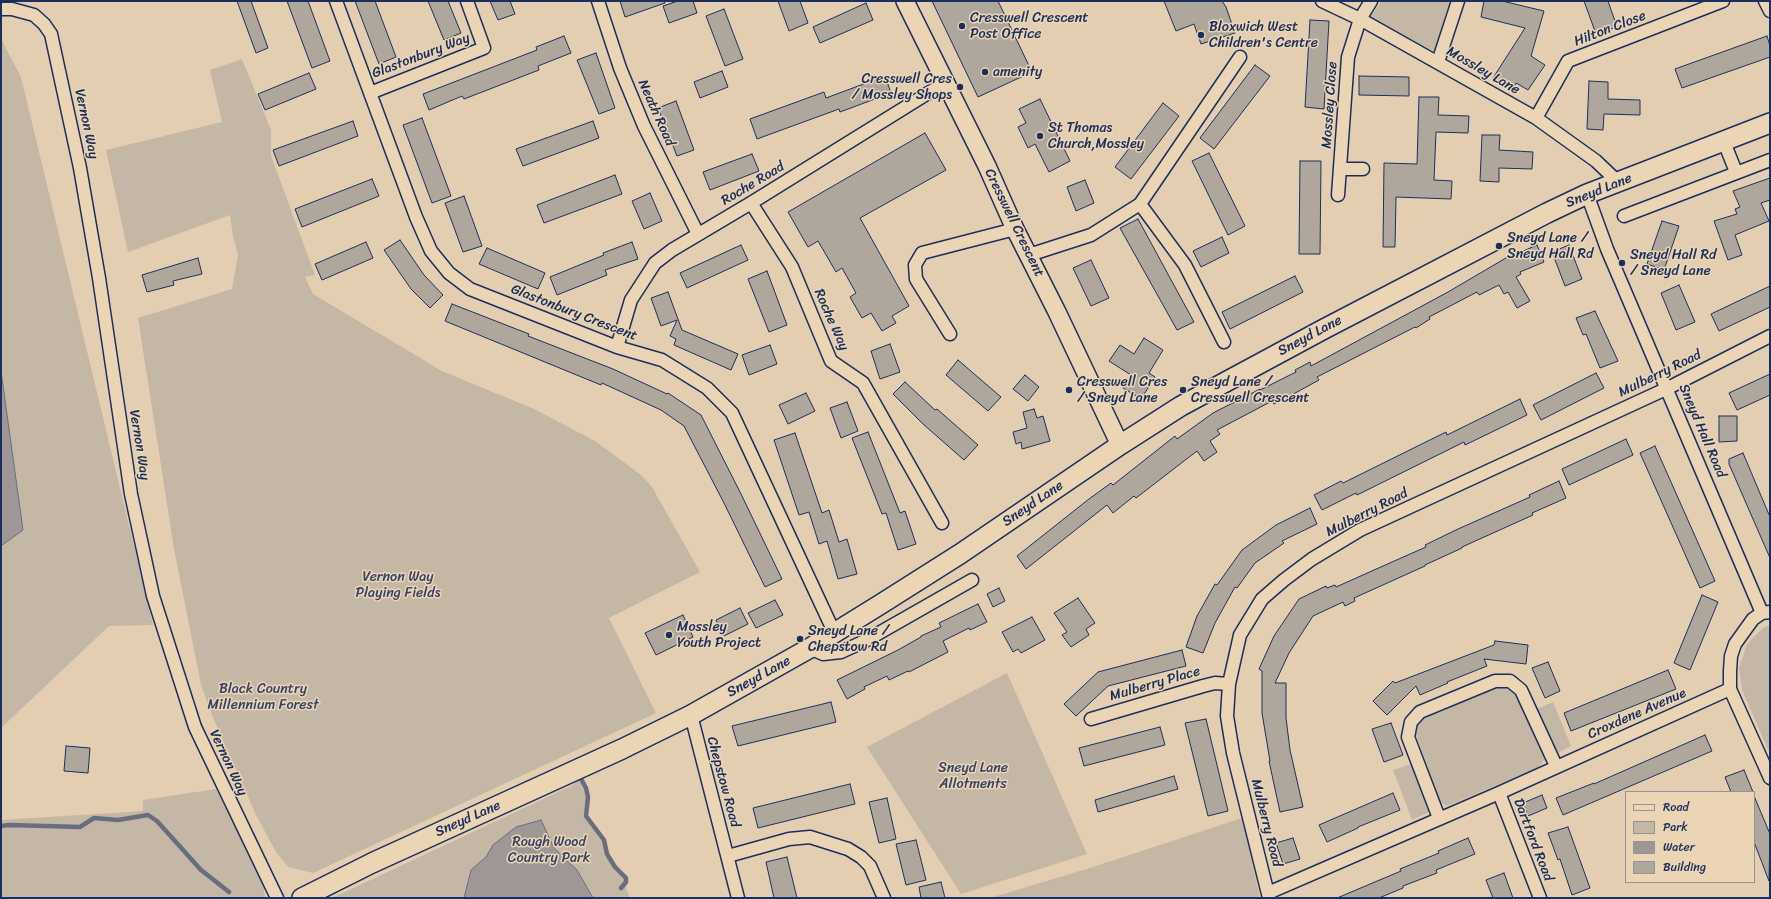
<!DOCTYPE html>
<style>
body{margin:0}
#map{position:relative;width:1771px;height:899px;overflow:hidden;background:#e3ceb1;font-family:Sriracha,sans-serif}
canvas{display:block}
.frame{position:absolute;inset:0;border:2px solid #1b2f5e;pointer-events:none}
.legend{position:absolute;left:1625px;top:791px;width:130px;height:92px;box-sizing:border-box;background:#ebd5b4;border:1px solid #989392;margin:0;padding:5px 7px;list-style:none;font-size:12px;color:#1b2f5e}
.legend li{display:flex;align-items:center;gap:8px;height:20px}
.legend b{width:20px;border:1px solid #989392}
</style>
<div id="map">
<canvas width="1771" height="899"></canvas>
<div class="frame"></div>
<ul class="legend">
<li><b style="height:5px;background:#ebd5b4"></b>Road</li>
<li><b style="height:11px;background:#c5b7a5"></b>Park</li>
<li><b style="height:11px;background:#9f9795"></b>Water</li>
<li><b style="height:11px;background:#b0a79c"></b>Building</li>
</ul>
</div>
<script>
const context = document.querySelector('canvas').getContext('2d');
context.lineJoin = 'round';
function paint(path, color) { context.fillStyle = color; context.fill(path, 'evenodd'); }
const toPath = rows => new Path2D(rows.map(r => 'M' + r).join(''));
function strokePath(path, color, width, dash) { context.strokeStyle = color; context.lineWidth = width; context.lineCap = dash ? 'butt' : 'round'; context.setLineDash(dash || []); context.stroke(path); }
function label(font, color, halo, rows, align = 'center') {
  context.font = font + ' Sriracha,sans-serif'; context.lineWidth = 3; context.setLineDash([]); context.textBaseline = 'middle'; context.strokeStyle = halo; context.fillStyle = color; for (const [text, x, y, turn = 0] of rows) {
    context.save(); context.translate(x, y); context.rotate((+turn || 0) * Math.PI / 180); context.textAlign = isNaN(turn) ? turn : align; if (halo) context.strokeText(text, 0, 0); context.fillText(text, 0, 0); context.restore();
  }
}
paint(toPath([
 [1381,1,1450,1,1434,51,1370,18],
 [1,39,21,77,153,625,109,626,1,728],
 [242,59,271,130,271,156,315,275,305,277,313,294,442,371,534,409,595,441,641,475,652,487,700,572,609,618,656,713,313,873,288,867,276,852,257,817,214,720,201,685,174,549,138,318,232,289,238,255,233,236,230,215,128,252,106,150,222,122,210,70],
 [1770,625,1770,754,1742,690,1739,668,1747,644,1763,628],
 [1007,673,1087,854,961,894,867,747],
 [1501,686,1510,688,1516,693,1546,757,1539,767,1447,806,1441,803,1415,732,1417,724,1424,719],
 [1553,702,1571,746,1557,753,1537,709],
 [1411,764,1429,812,1412,820,1393,770],
 [580,777,586,788,588,797,586,816,604,840,607,854,615,867,626,878,626,888,630,898,332,898,573,785],
 [216,789,262,879,265,896,263,898,1,898,1,820,143,811,143,800],
 [1242,818,1260,898,990,898,1093,867]
]), '#c5b7a5');
const water = toPath([
 [1,371,23,530,1,546,1,371],
 [541,820,554,848,577,870,593,898,464,898,471,870,486,857,493,845,516,827,541,820]
]);
paint(water, '#9f9795');
strokePath(water, '#6a6d7f', 1);
strokePath(toPath([
 [580,777,586,788,588,797,586,816,604,840,607,854,615,867,626,878,626,882,621,888],
 [1,826,9,825,80,827,94,818,118,820,148,815,157,821,201,870,229,892]
]), '#6a6d7f', 4.5);
const building = toPath([
 [237,1,251,1,268,48,256,53,237,1],
 [287,1,308,1,330,61,312,68,287,1],
 [355,1,375,1,396,57,379,64,355,1],
 [428,1,448,1,461,33,444,40,428,1],
 [490,1,510,1,515,14,498,20,490,1],
 [620,1,664,1,665,3,625,17,620,1],
 [678,1,693,1,697,13,669,23,663,6,678,1],
 [778,1,800,1,808,23,789,31,778,1],
 [932,1,998,1,1032,72,978,97,932,1],
 [1164,1,1222,1,1226,7,1235,33,1201,44,1194,24,1176,31,1164,1],
 [1484,1,1502,1,1544,11,1531,56,1545,65,1528,90,1516,83,1512,90,1493,78,1525,28,1481,17,1484,1],
 [1584,1,1608,1,1617,27,1596,34,1584,1],
 [866,3,873,20,820,43,813,27,866,3],
 [724,9,743,59,725,66,706,16,724,9],
 [1310,20,1329,21,1324,109,1305,107,1310,20],
 [564,36,571,53,538,66,539,70,464,99,462,96,429,110,423,94,537,50,536,47,564,36],
 [1767,36,1770,46,1770,57,1682,88,1675,69,1767,36],
 [596,53,615,108,599,114,577,60,596,53],
 [1255,65,1270,76,1214,149,1200,138,1255,65],
 [722,71,728,87,700,98,694,82,722,71],
 [309,73,316,89,265,110,258,94,309,73],
 [885,76,891,93,840,112,839,109,757,139,750,119,824,92,826,98,885,76],
 [1359,76,1409,77,1409,96,1359,95,1359,76],
 [1589,81,1608,82,1608,99,1640,100,1640,115,1604,114,1603,130,1587,129,1589,81],
 [1419,97,1439,97,1438,115,1469,116,1468,133,1436,132,1434,180,1452,181,1451,199,1396,197,1395,247,1383,247,1384,163,1417,164,1419,97],
 [1040,99,1070,161,1049,172,1035,144,1028,148,1018,127,1026,123,1019,109,1040,99],
 [676,101,694,150,677,156,658,108,676,101],
 [1163,103,1179,116,1131,179,1115,167,1163,103],
 [422,118,451,196,432,203,403,125,422,118],
 [353,121,358,136,279,166,273,150,353,121],
 [593,121,599,138,523,166,516,149,593,121],
 [925,133,946,170,860,218,909,306,892,316,896,323,882,331,871,313,862,318,850,297,856,293,842,268,836,272,818,241,808,247,788,212,925,133],
 [1482,135,1500,135,1499,150,1533,152,1532,169,1499,168,1499,182,1480,181,1482,135],
 [1209,153,1245,226,1228,235,1192,161,1209,153],
 [752,154,759,171,710,190,703,172,752,154],
 [1300,161,1321,161,1320,254,1299,254,1300,161],
 [615,175,622,194,544,223,537,205,615,175],
 [1770,178,1770,200,1761,203,1769,221,1735,235,1742,255,1728,260,1714,221,1737,214,1735,209,1740,207,1733,191,1770,178],
 [372,179,379,196,302,227,295,209,372,179],
 [1085,180,1094,203,1076,211,1067,187,1085,180],
 [650,193,662,221,644,229,632,201,650,193],
 [464,196,482,246,463,252,445,203,464,196],
 [1138,219,1194,322,1177,330,1120,228,1138,219],
 [1662,221,1679,226,1664,270,1647,264,1662,221],
 [1222,237,1229,253,1201,267,1193,251,1222,237],
 [400,240,424,275,443,295,430,308,411,289,384,250,400,240],
 [366,242,373,258,322,280,315,264,366,242],
 [632,242,638,259,605,270,607,275,557,295,550,277,604,255,603,253,632,242],
 [741,245,748,260,687,288,680,273,741,245],
 [1537,245,1544,262,1520,272,1521,274,1516,277,1530,301,1517,308,1508,292,1504,294,1499,285,1479,295,1477,292,1429,317,1430,319,1416,328,1415,327,1317,377,1319,380,1299,391,1274,404,1272,401,1217,430,1220,434,1210,441,1217,452,1204,461,1197,451,1136,498,1134,496,1113,513,1107,505,1026,569,1017,556,1089,499,1111,483,1113,485,1175,436,1177,439,1213,413,1260,389,1260,390,1296,372,1295,370,1310,362,1311,366,1448,292,1511,255,1512,256,1537,245],
 [1569,245,1582,279,1565,286,1552,252,1569,245],
 [487,248,545,273,538,289,479,264,487,248],
 [198,258,202,274,173,281,174,285,147,292,142,275,198,258],
 [1091,260,1109,298,1091,306,1073,268,1091,260],
 [767,271,787,325,769,332,748,279,767,271],
 [1295,276,1303,292,1230,329,1222,312,1295,276],
 [1679,285,1695,322,1676,330,1661,293,1679,285],
 [1770,286,1770,307,1719,331,1711,314,1770,286],
 [668,292,682,330,738,354,731,370,674,345,676,339,670,336,677,320,661,326,651,298,668,292],
 [452,304,529,334,528,336,613,369,667,394,668,393,701,415,741,494,782,579,765,587,724,503,684,426,661,410,602,383,601,385,445,321,452,304],
 [1595,311,1618,361,1600,368,1586,334,1583,335,1576,318,1595,311],
 [1144,338,1163,350,1149,373,1155,377,1141,399,1123,388,1131,375,1109,361,1120,345,1134,354,1144,338],
 [890,344,900,372,880,379,871,351,890,344],
 [770,345,777,364,749,375,742,355,770,345],
 [958,360,1001,397,988,411,946,375,958,360],
 [1596,373,1604,388,1541,420,1533,405,1596,373],
 [1770,374,1770,395,1737,410,1729,393,1770,374],
 [1025,375,1039,387,1028,401,1013,389,1025,375],
 [905,382,935,410,937,409,978,445,964,460,923,424,893,394,905,382],
 [806,393,815,411,788,424,779,405,806,393],
 [1520,399,1527,415,1465,445,1464,442,1357,495,1356,493,1322,510,1314,495,1341,481,1343,483,1446,432,1447,435,1520,399],
 [847,402,858,431,841,438,830,408,847,402],
 [1034,409,1037,418,1043,416,1050,441,1022,449,1021,442,1016,444,1013,432,1027,428,1023,412,1034,409],
 [1719,416,1737,416,1737,441,1719,442,1719,416],
 [868,432,900,513,905,511,916,544,898,550,886,513,882,514,852,438,868,432],
 [795,433,822,513,829,510,839,542,847,539,857,574,838,579,827,541,819,544,809,512,799,515,774,440,795,433],
 [1626,439,1633,455,1569,485,1562,469,1626,439],
 [1655,446,1715,581,1700,588,1640,453,1655,446],
 [1743,453,1770,517,1770,558,1729,464,1729,459,1743,453],
 [1559,481,1566,498,1532,513,1533,515,1462,547,1462,548,1425,565,1425,566,1354,598,1355,601,1345,606,1343,602,1313,616,1289,653,1275,683,1286,683,1286,718,1290,750,1303,807,1280,812,1269,761,1270,761,1262,713,1262,671,1259,669,1274,636,1299,599,1326,586,1327,588,1335,585,1336,587,1392,562,1426,547,1425,545,1458,529,1530,497,1529,495,1559,481],
 [1310,508,1317,524,1282,541,1284,543,1255,563,1237,588,1235,587,1215,623,1203,653,1186,647,1197,616,1215,584,1217,585,1242,550,1276,525,1310,508],
 [999,588,1005,601,993,607,987,594,999,588],
 [1702,595,1718,602,1690,670,1674,663,1702,595],
 [1078,598,1095,623,1086,629,1089,635,1071,647,1062,635,1067,632,1054,613,1078,598],
 [775,600,783,615,756,628,748,613,775,600],
 [978,604,987,622,970,630,969,628,943,641,948,652,909,672,908,671,889,680,887,676,864,687,865,689,847,699,837,680,898,650,921,637,921,636,941,627,939,623,978,604],
 [740,608,748,624,724,636,716,620,740,608],
 [683,615,693,637,656,655,645,633,683,615],
 [1032,617,1045,640,1021,653,1018,649,1013,652,1002,632,1032,617],
 [1495,641,1528,645,1526,664,1484,659,1487,666,1447,682,1448,683,1420,695,1416,686,1387,715,1373,701,1393,681,1395,683,1494,645,1495,641],
 [1182,650,1186,666,1108,686,1076,716,1064,704,1098,672,1182,650],
 [1548,662,1560,691,1545,698,1532,668,1548,662],
 [1668,670,1676,689,1571,731,1564,713,1668,670],
 [831,702,836,722,738,746,732,726,831,702],
 [1206,719,1228,811,1208,816,1185,723,1206,719],
 [1391,723,1403,755,1384,762,1372,729,1391,723],
 [1160,727,1165,745,1084,766,1079,748,1160,727],
 [1705,735,1712,751,1563,815,1556,798,1594,783,1594,784,1705,735],
 [66,746,90,748,88,773,64,771,66,746],
 [1744,770,1753,792,1731,792,1725,777,1744,770],
 [1174,776,1178,789,1098,812,1095,800,1174,776],
 [850,784,855,804,758,828,753,808,850,784],
 [1393,793,1400,810,1358,827,1358,828,1327,842,1319,825,1393,793],
 [1542,795,1547,808,1528,816,1523,803,1542,795],
 [1754,796,1770,834,1769,881,1754,842,1754,796],
 [887,798,896,839,879,843,869,802,887,798],
 [1568,827,1590,888,1572,895,1560,859,1558,860,1548,833,1568,827],
 [1293,838,1300,859,1283,864,1276,843,1293,838],
 [1468,838,1475,854,1436,870,1437,873,1403,886,1403,888,1379,898,1337,898,1401,871,1400,869,1439,853,1438,851,1468,838],
 [916,840,926,880,906,885,896,844,916,840],
 [787,857,797,898,774,898,766,862,787,857],
 [1504,873,1513,898,1493,898,1486,880,1504,873],
 [941,882,945,898,921,898,919,887,941,882]
]);
paint(building, '#b0a79c');
strokePath(building, '#1b2f5e', 1);
const street = toPath([
 [336,1,416,217,431,251,449,273,470,289,617,347,662,360,707,388,732,413,834,632],
 [598,1,620,68,644,126,698,234],
 [1322,1,1360,19,1536,118,1596,161,1618,182],
 [1765,1,1770,11],
 [1,9,12,9,34,15,44,24,51,34,80,168,99,278,131,494,153,596,195,727,277,898],
 [1438,62,1458,1],
 [370,93,484,48,467,1],
 [1536,118,1568,61,1723,1],
 [1724,142,1736,172],
 [1340,169,1363,169],
 [1587,194,1607,249,1762,613],
 [1338,195,1348,57,1360,19,1371,1],
 [751,203,792,267,831,361,863,383,942,523],
 [1140,204,1185,265,1224,342],
 [1624,216,1770,160],
 [1029,255,1091,235,1140,204,1240,57],
 [950,334,916,279,915,265,922,253,1015,229],
 [617,347,631,300,655,263,672,250,751,203,946,82],
 [1770,612,1762,613,1753,619,1735,644,1731,656,1730,671,1730,689,1770,778],
 [810,648,823,654,841,652,865,641,972,580],
 [691,715,738,898],
 [1091,719,1203,686,1215,683,1229,684],
 [1499,793,1540,898],
 [1439,818,1408,737,1411,722,1420,712,1495,681,1510,681,1521,690,1556,766],
 [728,856,789,839,810,837,848,849,861,857,870,866,884,898],
 [1268,893,1499,793,1730,689],
 [1269,898,1233,753,1227,716,1229,684,1240,635,1262,599,1284,580,1312,559,1360,530,1668,388,1770,336]
]);
const secondary = toPath([
 [905,1,987,166,1015,229,1057,312,1120,445]
]);
const primary = toPath([
 [302,898,372,863,622,749,691,715,810,648,881,604,960,554,1120,445,1181,406,1324,329,1547,213,1587,194,1770,123]
]);
strokePath(street, '#1b2f5e', 15);
strokePath(secondary, '#1b2f5e', 20);
strokePath(primary, '#1b2f5e', 22);
strokePath(street, '#ebd5b4', 12);
strokePath(secondary, '#ebd5b4', 17);
strokePath(primary, '#ebd5b4', 19);
for (const [x, y, r, color] of [
 [962,26,4,"#1b2f5e"],
 [1201,35,4,"#1b2f5e"],
 [985,72,4,"#1b2f5e"],
 [960,87,4,"#1b2f5e"],
 [1040,136,4,"#1b2f5e"],
 [1499,246,4,"#1b2f5e"],
 [1622,263,4,"#1b2f5e"],
 [1069,390,4,"#1b2f5e"],
 [1183,390,4,"#1b2f5e"],
 [669,635,4,"#1b2f5e"],
 [800,639,4,"#1b2f5e"]
]) { const dot = new Path2D(); dot.arc(x, y, r, 0, 2 * Math.PI); context.fillStyle = color; context.fill(dot); strokePath(dot, '#ebd5b4', 1.5); }
label('14px', '#1b2f5e', '#ebd5b4', [
 ["Cresswell Crescent",970,18],
 ["Post Office",970,34],
 ["Bloxwich West",1209,27],
 ["Children's Centre",1209,43],
 ["amenity",993,72],
 ["Cresswell Cres",952,79,"right"],
 ["/ Mossley Shops",952,95,"right"],
 ["St Thomas",1048,128],
 ["Church,Mossley",1048,144],
 ["Sneyd Lane /",1507,238],
 ["Sneyd Hall Rd",1507,254],
 ["Sneyd Hall Rd",1630,255],
 ["/ Sneyd Lane",1630,271],
 ["Cresswell Cres",1077,382],
 ["/ Sneyd Lane",1077,398],
 ["Sneyd Lane /",1191,382],
 ["Cresswell Crescent",1191,398],
 ["Mossley",677,627],
 ["Youth Project",677,643],
 ["Sneyd Lane /",808,631],
 ["Chepstow Rd",808,647]
], 'left');
label('14px', '#1b2f5e', '#ebd5b4', [
 ["Hilton Close",1610,29,-21],
 ["Glastonbury Way",421,56,-21],
 ["Mossley Lane",1483,71,30],
 ["Mossley Close",1330,105,-86],
 ["Neath Road",656,113,66],
 ["Vernon Way",86,124,78],
 ["Roche Road",753,184,-31],
 ["Sneyd Lane",1599,191,-22],
 ["Cresswell Crescent",1014,223,64],
 ["Glastonbury Crescent",574,313,21],
 ["Roche Way",831,320,66],
 ["Sneyd Lane",1310,336,-28],
 ["Mulberry Road",1660,374,-26],
 ["Sneyd Hall Road",1702,431,67],
 ["Vernon Way",139,445,81],
 ["Sneyd Lane",1033,504,-34],
 ["Mulberry Road",1367,513,-27],
 ["Sneyd Lane",759,677,-29],
 ["Mulberry Place",1155,684,-16],
 ["Croxdene Avenue",1637,714,-24],
 ["Vernon Way",228,763,65],
 ["Chepstow Road",723,782,75],
 ["Sneyd Lane",468,819,-24],
 ["Mulberry Road",1266,823,76],
 ["Dartford Road",1533,840,69]
]);
label('14px', '#344369', '#ebd5b4', [
 ["Vernon Way",398,577],
 ["Playing Fields",398,593],
 ["Black Country",263,689],
 ["Millennium Forest",263,705],
 ["Sneyd Lane",973,768],
 ["Allotments",973,784],
 ["Rough Wood",549,842],
 ["Country Park",549,858]
]);
</script>
